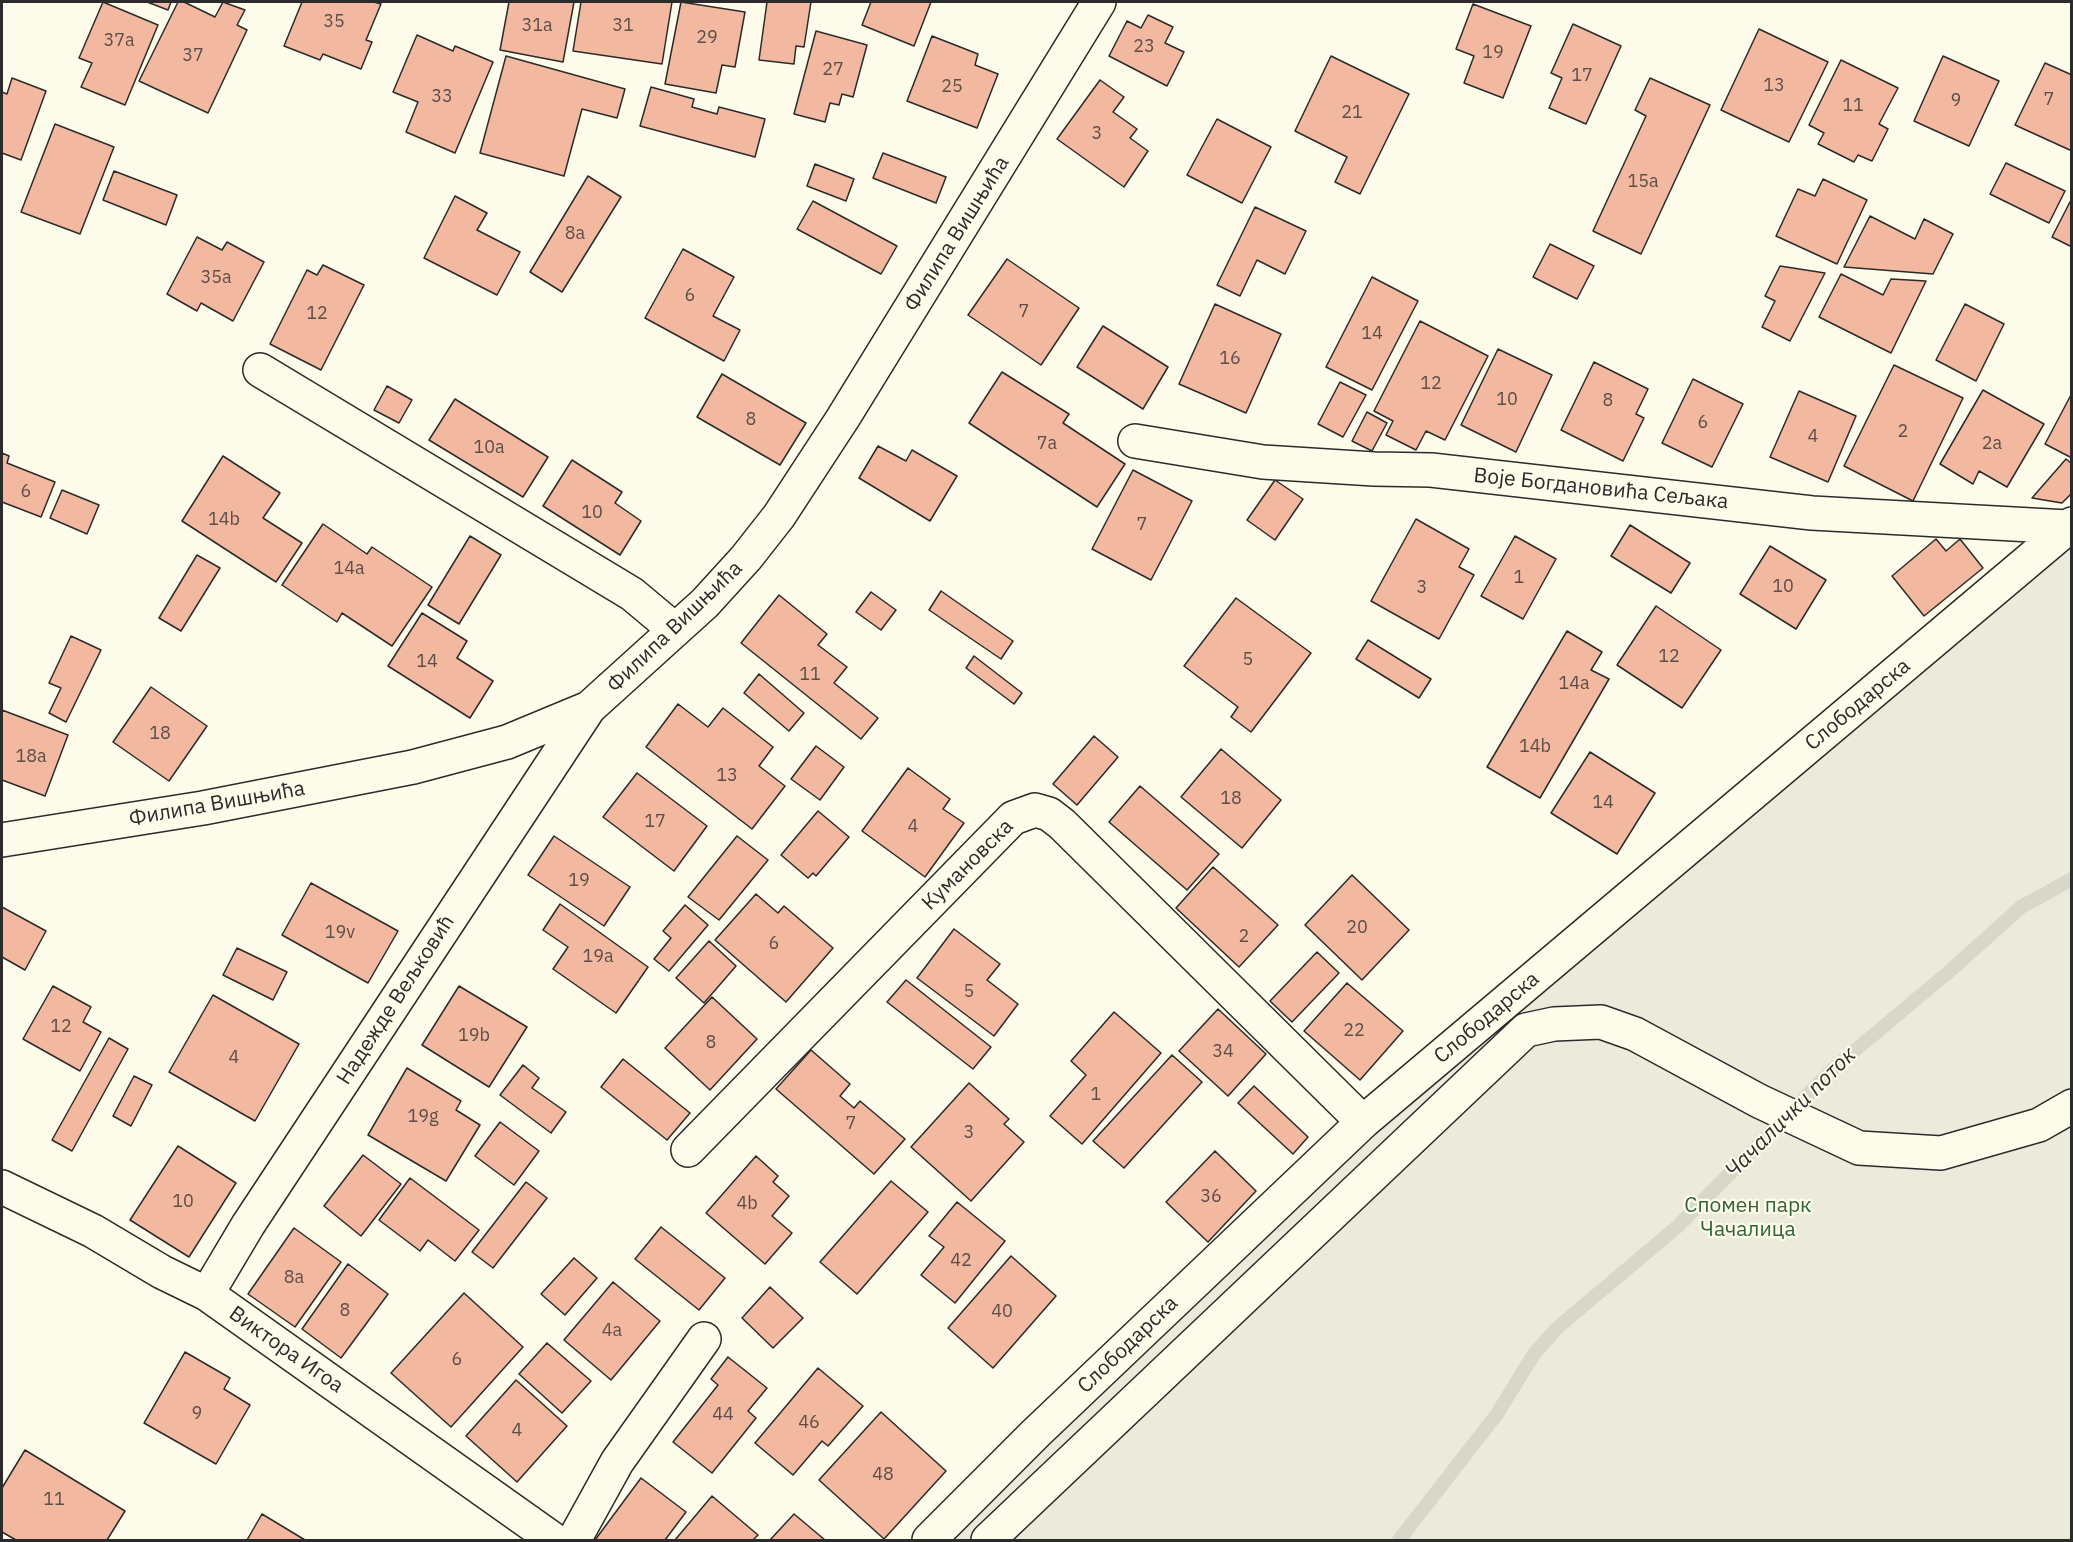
<!DOCTYPE html>
<meta charset="utf-8">
<style>
body{margin:0}
#map{position:relative;width:2073px;height:1542px;overflow:hidden;background:#fdfbea;font-family:"IBM Plex Sans",sans-serif}
canvas{display:block}
.frame{position:absolute;inset:0;border:3px solid #2b2b2b;pointer-events:none}
</style>
<div id="map">
<canvas width="2073" height="1542"></canvas>
<div class="frame"></div>
</div>
<script>
const context = document.querySelector('canvas').getContext('2d');
context.lineJoin = 'round';
function paint(path, color) { context.fillStyle = color; context.fill(path, 'evenodd'); }
const toPath = rows => new Path2D(rows.map(r => 'M' + r).join(''));
function strokePath(path, color, width, dash) { context.strokeStyle = color; context.lineWidth = width; context.lineCap = dash ? 'butt' : 'round'; context.setLineDash(dash || []); context.stroke(path); }
function label(font, color, halo, rows, align = 'center') {
  context.font = font + ' "IBM Plex Sans",sans-serif'; context.lineWidth = 4.5; context.setLineDash([]); context.textBaseline = 'middle'; context.strokeStyle = halo; context.fillStyle = color; for (const [text, x, y, turn = 0] of rows) {
    context.save(); context.translate(x, y); context.rotate((+turn || 0) * Math.PI / 180); context.textAlign = isNaN(turn) ? turn : align; if (halo) context.strokeText(text, 0, 0); context.fillText(text, 0, 0); context.restore();
  }
}
const green = toPath([
 [2071,524,2071,1540,929,1540,1363,1122,2071,524]
]);
paint(green, '#ecebdb');
strokePath(green, '#74746e', 1.5);
strokePath(toPath([
 [1399,1540,1497,1414,1534,1354,1557,1328,1677,1227,1834,1068,1951,970,2021,907,2072,879]
]), '#d8d7c9', 14);
const building = toPath([
 [103,2,158,25,125,105,81,87,92,63,79,58,103,2],
 [147,2,171,2,168,10,147,2],
 [178,2,184,2,215,17,223,2,245,10,237,25,247,30,208,113,139,81,178,2],
 [302,2,374,2,381,4,366,40,372,42,361,69,323,54,320,60,284,46,302,2],
 [509,2,574,2,563,62,500,50,509,2],
 [581,2,672,2,662,64,573,51,581,2],
 [681,2,745,12,735,67,722,65,716,93,665,84,681,2],
 [767,2,811,2,804,47,796,46,794,64,759,60,767,2],
 [871,2,931,2,914,46,862,25,871,2],
 [1473,4,1531,26,1503,98,1464,83,1474,56,1456,49,1473,4],
 [1148,15,1173,27,1165,43,1184,52,1167,86,1109,56,1127,21,1141,28,1148,15],
 [1573,24,1621,46,1586,124,1549,108,1562,78,1551,73,1573,24],
 [1759,29,1828,62,1789,142,1721,110,1759,29],
 [816,31,867,45,853,97,842,94,839,105,830,103,825,122,794,114,816,31],
 [417,35,453,51,455,46,493,62,455,153,406,132,418,102,393,92,417,35],
 [932,36,978,54,975,65,998,74,977,128,907,101,932,36],
 [506,56,625,89,617,118,582,109,564,176,480,153,506,56],
 [1331,56,1409,94,1360,194,1335,182,1347,157,1295,131,1331,56],
 [1943,56,1999,81,1969,146,1914,121,1943,56],
 [1841,60,1898,88,1879,124,1888,129,1872,161,1858,155,1854,162,1818,144,1824,133,1809,125,1841,60],
 [2045,63,2072,75,2072,151,2015,125,2045,63],
 [12,78,46,91,21,160,2,153,2,92,7,94,12,78],
 [1650,78,1710,105,1641,254,1593,231,1646,116,1635,110,1650,78],
 [1100,80,1124,97,1113,112,1137,129,1130,138,1148,151,1124,187,1057,139,1100,80],
 [651,87,694,99,692,107,717,114,719,107,765,119,755,157,640,126,651,87],
 [1217,119,1271,147,1242,203,1187,175,1217,119],
 [55,124,114,147,80,234,21,212,55,124],
 [883,153,946,177,936,203,873,178,883,153],
 [2006,163,2065,191,2049,223,1990,194,2006,163],
 [815,164,854,179,846,201,807,186,815,164],
 [114,171,177,195,166,225,103,200,114,171],
 [588,176,621,197,562,292,530,272,588,176],
 [1823,179,1867,200,1837,264,1776,236,1798,189,1815,196,1823,179],
 [455,196,487,213,477,230,520,252,497,295,424,258,455,196],
 [2072,198,2072,247,2052,237,2072,198],
 [813,201,897,246,881,274,797,229,813,201],
 [1255,207,1306,231,1285,274,1257,260,1240,296,1217,285,1255,207],
 [1870,216,1915,239,1924,219,1953,234,1933,274,1844,267,1870,216],
 [197,237,222,250,227,242,264,262,233,321,201,303,197,311,167,294,197,237],
 [1550,244,1594,266,1577,299,1533,277,1550,244],
 [683,249,734,277,713,316,740,330,724,361,645,318,683,249],
 [1007,259,1079,308,1041,365,968,315,1007,259],
 [323,265,364,285,321,370,270,344,307,270,317,275,323,265],
 [1780,266,1825,273,1790,341,1762,327,1775,301,1765,296,1780,266],
 [1841,274,1883,295,1891,279,1926,281,1891,353,1819,317,1841,274],
 [1372,277,1418,301,1372,390,1326,367,1372,277],
 [1215,304,1281,334,1246,413,1179,384,1215,304],
 [1965,304,2004,324,1976,381,1936,360,1965,304],
 [1420,321,1488,356,1445,440,1426,431,1416,450,1386,435,1393,421,1374,411,1420,321],
 [1103,326,1168,367,1143,409,1077,367,1103,326],
 [1498,349,1552,375,1516,452,1461,425,1498,349],
 [1594,362,1648,389,1636,414,1644,418,1623,461,1561,430,1594,362],
 [1894,365,1963,398,1913,501,1844,466,1894,365],
 [1002,372,1069,414,1063,423,1125,464,1097,507,969,423,1002,372],
 [722,374,806,423,780,465,697,417,722,374],
 [1693,379,1743,404,1712,467,1662,443,1693,379],
 [1340,382,1366,395,1343,437,1318,424,1340,382],
 [387,386,412,400,399,423,374,410,387,386],
 [1983,390,2044,424,2007,487,1979,471,1973,484,1940,464,1983,390],
 [1799,391,1856,416,1828,482,1770,457,1799,391],
 [2072,393,2072,458,2045,444,2072,393],
 [455,399,548,457,523,497,429,440,455,399],
 [1367,412,1387,423,1372,451,1352,441,1367,412],
 [878,446,906,461,912,450,957,476,930,521,859,478,878,446],
 [2,453,9,456,7,463,55,482,41,517,2,502,2,453],
 [223,456,280,493,263,518,302,543,276,582,182,521,223,456],
 [2066,459,2072,464,2072,493,2062,503,2032,498,2066,459],
 [572,460,622,492,615,503,641,521,620,555,543,506,572,460],
 [1133,470,1192,501,1151,580,1092,549,1133,470],
 [1275,480,1303,499,1275,540,1247,520,1275,480],
 [62,490,99,505,87,534,50,518,62,490],
 [1416,519,1469,549,1459,567,1474,575,1439,639,1371,601,1416,519],
 [323,524,367,554,372,547,432,587,392,646,342,613,337,622,282,585,323,524],
 [1630,525,1690,563,1671,593,1611,556,1630,525],
 [470,536,501,555,459,624,428,605,470,536],
 [1515,536,1556,559,1523,619,1481,596,1515,536],
 [1936,539,1946,551,1960,539,1983,568,1924,616,1892,576,1936,539],
 [1770,546,1826,580,1796,629,1740,594,1770,546],
 [197,555,220,568,181,631,159,618,197,555],
 [941,591,1013,641,1001,659,929,610,941,591],
 [871,592,896,610,881,630,856,612,871,592],
 [779,595,827,634,818,645,847,667,834,683,878,718,861,739,741,643,779,595],
 [1236,598,1311,653,1251,732,1231,717,1238,707,1184,666,1236,598],
 [1656,606,1721,650,1682,708,1617,665,1656,606],
 [422,613,467,641,457,658,493,681,470,718,388,666,422,613],
 [1567,631,1602,652,1591,670,1609,679,1540,798,1487,767,1567,631],
 [71,636,101,650,66,722,49,713,61,688,49,683,71,636],
 [1368,640,1431,679,1419,698,1356,659,1368,640],
 [974,656,1022,693,1014,704,966,668,974,656],
 [759,674,804,713,789,731,744,693,759,674],
 [151,687,207,726,169,781,113,742,151,687],
 [678,704,708,727,723,708,773,747,759,766,785,786,752,829,646,747,678,704],
 [2,710,68,735,45,796,2,780,2,710],
 [1094,736,1118,757,1077,805,1053,784,1094,736],
 [816,746,844,767,820,800,791,779,816,746],
 [1221,749,1281,800,1242,848,1181,797,1221,749],
 [1590,752,1655,793,1617,854,1551,813,1590,752],
 [908,768,950,799,943,809,964,823,925,877,862,831,908,768],
 [637,773,707,826,674,871,603,817,637,773],
 [1140,786,1219,854,1187,890,1109,822,1140,786],
 [818,811,849,837,816,876,813,873,808,878,781,855,818,811],
 [554,836,630,887,604,926,528,875,554,836],
 [737,836,768,860,719,920,688,897,737,836],
 [1213,867,1278,925,1239,967,1176,908,1213,867],
 [1352,875,1409,930,1362,980,1305,925,1352,875],
 [311,883,398,931,368,983,282,935,311,883],
 [756,894,778,913,784,906,833,948,786,1002,715,940,756,894],
 [560,904,648,967,616,1013,553,969,568,947,543,930,560,904],
 [685,905,708,925,669,971,654,959,671,938,663,931,685,905],
 [2,907,46,931,25,970,2,957,2,907],
 [954,929,1000,964,987,980,1018,1004,994,1036,917,978,954,929],
 [709,941,736,966,704,1003,676,978,709,941],
 [237,948,287,972,273,1000,223,975,237,948],
 [1317,952,1339,973,1292,1022,1270,1001,1317,952],
 [906,980,991,1047,973,1069,887,1002,906,980],
 [1347,983,1403,1031,1360,1080,1304,1031,1347,983],
 [53,986,91,1007,83,1022,101,1032,80,1071,23,1039,53,986],
 [459,986,527,1027,489,1087,422,1045,459,986],
 [213,995,299,1044,255,1121,169,1072,213,995],
 [712,997,757,1039,710,1090,665,1048,712,997],
 [1218,1009,1266,1054,1228,1096,1179,1051,1218,1009],
 [1114,1012,1161,1053,1082,1144,1050,1116,1086,1075,1071,1061,1114,1012],
 [109,1038,128,1049,72,1151,52,1140,109,1038],
 [811,1050,850,1084,840,1096,854,1108,860,1101,905,1139,874,1174,776,1089,811,1050],
 [1172,1055,1202,1082,1124,1168,1093,1141,1172,1055],
 [623,1059,690,1113,667,1140,601,1087,623,1059],
 [523,1065,539,1078,532,1088,566,1112,551,1133,500,1095,523,1065],
 [407,1068,461,1101,456,1110,480,1125,446,1181,368,1135,407,1068],
 [134,1076,152,1085,131,1126,113,1116,134,1076],
 [969,1083,1009,1119,1004,1124,1024,1142,971,1201,911,1147,969,1083],
 [1254,1086,1308,1137,1293,1154,1238,1103,1254,1086],
 [500,1122,539,1151,514,1185,475,1156,500,1122],
 [178,1146,236,1183,189,1257,130,1220,178,1146],
 [1215,1151,1256,1191,1208,1242,1166,1202,1215,1151],
 [363,1155,401,1184,361,1236,324,1206,363,1155],
 [756,1156,778,1176,773,1182,789,1196,772,1216,792,1233,765,1264,706,1213,756,1156],
 [410,1178,479,1230,455,1261,428,1240,420,1251,379,1220,410,1178],
 [891,1181,928,1212,857,1294,820,1262,891,1181],
 [526,1182,547,1198,493,1268,472,1252,526,1182],
 [957,1202,1005,1241,955,1303,921,1275,944,1247,929,1236,957,1202],
 [661,1227,725,1278,699,1310,635,1259,661,1227],
 [294,1228,341,1262,295,1327,248,1294,294,1228],
 [1011,1256,1056,1296,993,1368,948,1328,1011,1256],
 [574,1258,597,1278,565,1315,541,1294,574,1258],
 [348,1264,388,1294,341,1358,302,1329,348,1264],
 [613,1282,660,1321,611,1380,564,1340,613,1282],
 [770,1287,803,1318,773,1348,742,1318,770,1287],
 [464,1293,523,1347,451,1427,391,1373,464,1293],
 [547,1343,591,1381,562,1413,519,1374,547,1343],
 [185,1352,230,1378,224,1389,250,1405,216,1464,144,1423,185,1352],
 [728,1357,767,1388,748,1411,756,1418,712,1473,673,1442,718,1385,711,1379,728,1357],
 [818,1368,863,1406,828,1446,822,1441,793,1475,755,1443,818,1368],
 [516,1380,567,1426,517,1482,466,1436,516,1380],
 [881,1412,946,1471,884,1539,819,1480,881,1412],
 [25,1450,125,1511,107,1540,16,1540,2,1532,2,1488,25,1450],
 [641,1478,686,1512,665,1540,595,1540,641,1478],
 [712,1496,758,1535,753,1540,675,1540,712,1496],
 [262,1514,305,1540,247,1540,262,1514],
 [794,1514,825,1540,770,1540,794,1514]
]);
paint(building, '#f2b8a0');
strokePath(building, '#2b2b2b', 1.5);
const minor = toPath([
 [260,370,632,594,675,630],
 [1135,441,1263,462,1374,469,1431,470,1812,513,2068,527],
 [2,840,203,808,413,767,507,742,589,708,705,603,746,558,779,516,843,418,1099,2],
 [688,1150,1013,818,1035,810,1049,814,1062,824,1363,1122],
 [2,1187,93,1231,162,1272,207,1294,554,1540],
 [207,1294,248,1225,589,708],
 [574,1540,617,1462,704,1339],
 [929,1540,1036,1433,1363,1122,2072,524],
 [988,1540,1526,1030,1554,1024,1601,1022,1635,1034,1759,1101,1859,1148,1941,1153,2039,1125,2072,1106]
]);
strokePath(minor, '#2b2b2b', 36);
strokePath(minor, '#fdfbea', 33);
label('18px', '#5d4e48', null, [
 ["35",334,22],
 ["31a",537,26],
 ["31",623,26],
 ["29",707,38],
 ["37a",119,41],
 ["23",1144,47],
 ["19",1493,53],
 ["37",193,56],
 ["27",833,70],
 ["17",1582,76],
 ["13",1774,86],
 ["25",952,87],
 ["33",442,97],
 ["7",2049,100],
 ["9",1956,101],
 ["11",1853,106],
 ["21",1352,113],
 ["3",1097,134],
 ["15a",1643,182],
 ["8a",575,234],
 ["35a",216,278],
 ["6",690,296],
 ["7",1024,312],
 ["12",317,314],
 ["14",1372,334],
 ["16",1230,359],
 ["12",1431,384],
 ["10",1507,400],
 ["8",1608,401],
 ["8",751,420],
 ["6",1703,423],
 ["2",1903,432],
 ["4",1813,437],
 ["7a",1047,444],
 ["2a",1992,444],
 ["10a",489,448],
 ["6",26,492],
 ["10",592,513],
 ["14b",224,520],
 ["7",1142,525],
 ["14a",349,569],
 ["1",1519,578],
 ["10",1783,587],
 ["3",1422,588],
 ["12",1669,657],
 ["5",1248,660],
 ["14",427,662],
 ["11",810,675],
 ["14a",1574,684],
 ["18",160,734],
 ["14b",1535,747],
 ["18a",31,757],
 ["13",727,776],
 ["18",1231,799],
 ["14",1603,803],
 ["17",655,822],
 ["4",913,827],
 ["19",579,881],
 ["20",1357,928],
 ["19v",340,933],
 ["2",1244,937],
 ["6",774,944],
 ["19a",598,957],
 ["5",969,992],
 ["12",61,1027],
 ["22",1354,1031],
 ["19b",474,1036],
 ["8",711,1043],
 ["34",1223,1052],
 ["4",234,1058],
 ["1",1096,1095],
 ["19g",423,1117],
 ["7",851,1124],
 ["3",969,1133],
 ["36",1211,1197],
 ["10",183,1202],
 ["4b",747,1204],
 ["42",961,1261],
 ["8a",294,1278],
 ["8",345,1311],
 ["40",1002,1312],
 ["4a",612,1331],
 ["6",457,1360],
 ["9",197,1414],
 ["44",723,1415],
 ["46",809,1423],
 ["4",517,1431],
 ["48",883,1475],
 ["11",54,1500]
]);
label('21px', '#2b2b2b', '#fdfbea', [
 ["Филипа Вишњића",957,234,-58],
 ["Воје Богдановића Сељака",1601,489,6],
 ["Филипа Вишњића",675,627,-44],
 ["Слободарска",1858,705,-40],
 ["Филипа Вишњића",217,804,-10],
 ["Кумановска",968,865,-45],
 ["Надежде Вељковић",396,1000,-57],
 ["Слободарска",1487,1018,-40],
 ["Слободарска",1128,1345,-44],
 ["Виктора Игоа",286,1350,35]
]);
label('21px', '#34623c', '#fdfbea', [
 ["Спомен парк",1748,1206],
 ["Чачалица",1748,1230]
]);
label('italic 22px', '#2b2b2b', '#fdfbea', [
 ["Чачалички поток",1791,1113,-45]
]);
</script>
